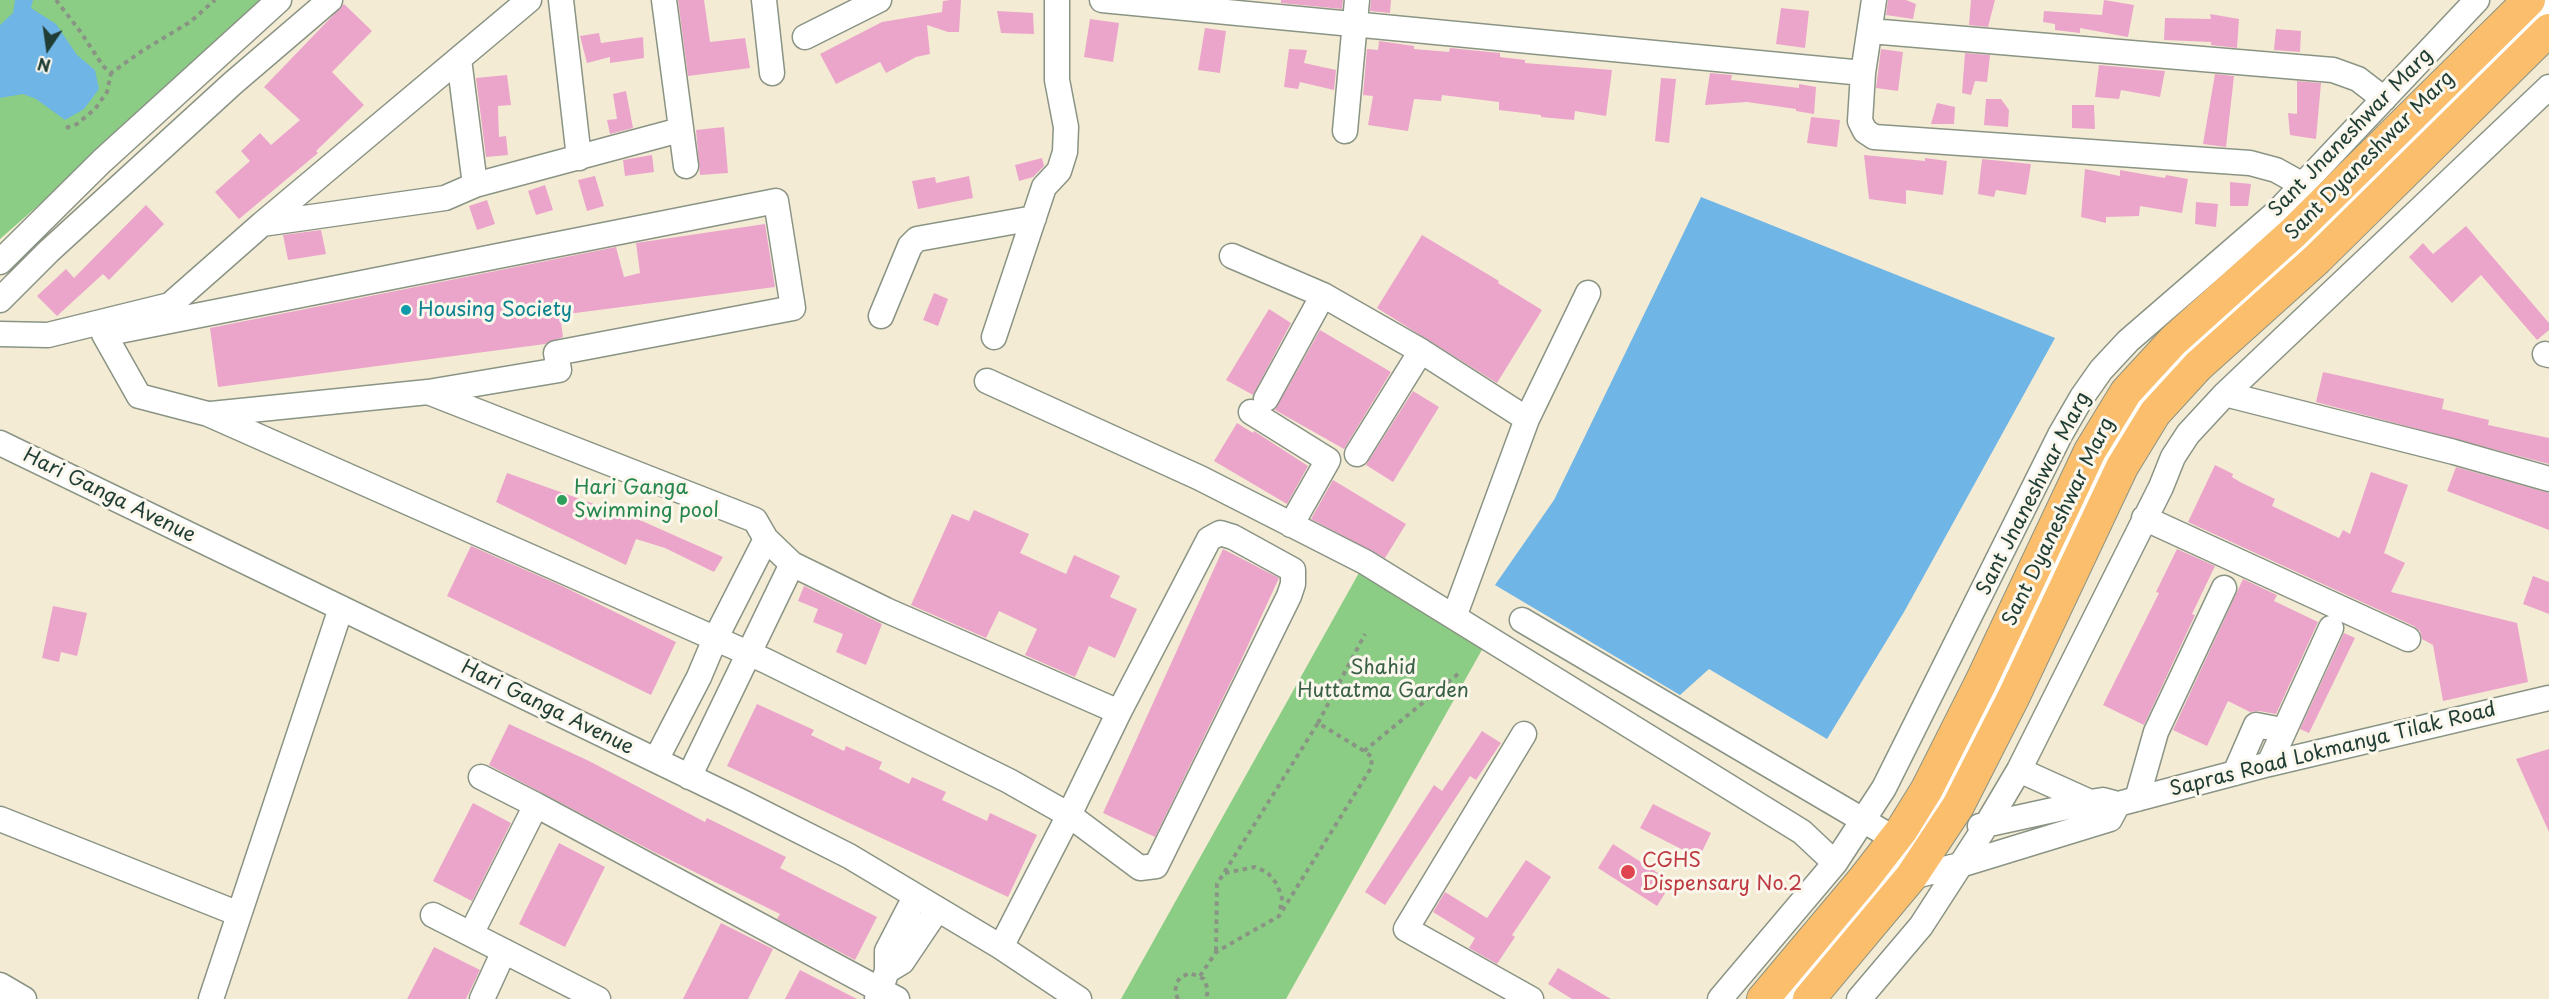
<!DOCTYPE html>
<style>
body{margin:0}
#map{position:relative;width:2549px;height:999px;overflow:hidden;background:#f4ebd5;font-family:"Playpen Sans",sans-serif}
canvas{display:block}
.north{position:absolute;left:18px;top:18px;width:60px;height:60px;-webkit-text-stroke:4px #fbf7ec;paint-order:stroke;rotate:193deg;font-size:16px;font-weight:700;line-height:24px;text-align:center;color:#1f3d34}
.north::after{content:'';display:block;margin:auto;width:21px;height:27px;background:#1f3d34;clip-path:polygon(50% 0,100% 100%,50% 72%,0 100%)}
</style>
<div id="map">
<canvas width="2549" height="999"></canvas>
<div class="north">N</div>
</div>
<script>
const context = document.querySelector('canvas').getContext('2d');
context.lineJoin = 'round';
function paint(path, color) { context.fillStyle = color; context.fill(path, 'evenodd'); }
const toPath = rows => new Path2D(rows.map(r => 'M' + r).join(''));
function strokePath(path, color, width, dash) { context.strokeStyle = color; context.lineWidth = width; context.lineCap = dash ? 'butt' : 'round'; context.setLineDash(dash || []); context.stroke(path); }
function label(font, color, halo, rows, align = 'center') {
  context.font = font + ' "Playpen Sans",sans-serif'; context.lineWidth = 6; context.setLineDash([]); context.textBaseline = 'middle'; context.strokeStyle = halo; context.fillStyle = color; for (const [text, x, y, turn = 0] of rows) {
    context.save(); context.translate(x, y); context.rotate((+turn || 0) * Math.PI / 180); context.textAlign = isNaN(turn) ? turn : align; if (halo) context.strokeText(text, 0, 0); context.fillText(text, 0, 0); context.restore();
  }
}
paint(toPath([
 [0,0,272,0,0,239],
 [1365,562,1488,639,1286,999,1121,999]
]), '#8ccd85');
paint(toPath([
 [15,0,33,0,31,8,56,24,77,55,95,70,99,89,84,109,65,120,36,99,23,94,0,98,0,25,13,13],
 [1701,197,2055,338,1904,612,1827,739,1709,669,1680,695,1495,585,1554,500]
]), '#6fb5e5');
paint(toPath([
 [678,0,704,0,710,42,745,38,750,68,688,76],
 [950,0,961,0,959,32,948,32,927,25,930,54,916,57,886,73,880,62,836,84,820,54,882,22,942,12,943,1],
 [1281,0,1343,0,1342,9,1281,3],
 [1371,0,1391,0,1390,13,1370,11],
 [1888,0,1906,0,1916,4,1913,19,1886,15],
 [1971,0,1995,0,1988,27,1969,25],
 [2104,0,2134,5,2128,37,2080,28,2080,33,2055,30,2055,24,2043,22,2044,11,2102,15],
 [344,4,372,31,332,72,364,105,316,151,318,153,239,219,215,192,250,161,241,151,260,133,271,145,300,120,264,87],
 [1781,8,1809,11,1805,48,1776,44],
 [997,11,1033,13,1034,34,1001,33],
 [2210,14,2239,19,2237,48,2211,45,2211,42,2164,40,2165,18,2211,19],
 [1090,19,1119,23,1113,62,1084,57],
 [1205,28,1226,31,1220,73,1198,70],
 [2276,29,2301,31,2300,52,2274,50],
 [599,33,601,43,643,37,644,58,610,63,610,57,587,63,580,36],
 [1379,41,1414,46,1414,49,1449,52,1450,48,1500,53,1500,57,1525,60,1525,63,1612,70,1606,116,1575,111,1574,120,1541,117,1541,115,1499,110,1499,102,1442,95,1441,101,1414,99,1408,131,1368,125,1373,96,1363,95,1367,49,1378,50],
 [1289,49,1307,50,1304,63,1336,70,1334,90,1300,82,1298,89,1284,87],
 [1881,49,1903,52,1898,91,1876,88],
 [1965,53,1990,55,1987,82,1975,81,1971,95,1962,93],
 [2099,65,2165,71,2160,97,2121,90,2119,99,2095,97],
 [1710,73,1732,75,1731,80,1799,88,1799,84,1816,87,1814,114,1796,111,1796,109,1747,102,1705,105],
 [2215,74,2234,76,2226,147,2203,144],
 [507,75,511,105,498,106,499,137,506,136,508,155,486,157,476,78],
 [1661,78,1676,79,1669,143,1655,141],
 [2297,81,2321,83,2316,139,2290,135,2288,113,2297,114],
 [626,91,633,128,610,134,607,120,617,119,613,94],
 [1986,99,2001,99,2009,110,2008,127,1984,125],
 [1937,103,1955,107,1954,124,1931,124],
 [2072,105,2094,105,2095,129,2072,128],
 [1811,117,1840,120,1837,147,1807,143],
 [724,127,728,173,700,175,696,130],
 [652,155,654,172,625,176,623,160],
 [1864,155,1925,161,1925,158,1947,161,1943,195,1906,190,1906,204,1869,199],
 [1042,158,1044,166,1033,177,1019,181,1015,165],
 [1982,159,2031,164,2026,195,1996,190,1994,197,1978,194],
 [2085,169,2120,176,2120,170,2165,178,2166,175,2188,179,2182,213,2140,206,2139,216,2106,217,2106,223,2081,217],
 [595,176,604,206,587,211,578,180],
 [969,176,973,198,918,209,912,181,935,177,936,183],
 [2230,182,2251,184,2248,206,2230,206],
 [545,185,553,210,536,215,528,191],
 [487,200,495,224,477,230,469,206],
 [2196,202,2218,204,2216,227,2195,224],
 [146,205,164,224,109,280,103,274,57,316,37,296,66,269,74,278],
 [765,224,775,287,560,315,563,337,545,344,218,387,210,328,616,247,624,277,640,273,636,243],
 [2466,226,2549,323,2549,330,2537,340,2481,275,2452,303,2409,257,2423,243,2433,254],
 [321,230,326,254,288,260,283,235],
 [1422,235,1499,281,1498,283,1542,310,1497,383,1377,308],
 [934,293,948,299,938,326,923,320],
 [1269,309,1291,323,1253,395,1226,380],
 [1320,330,1391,372,1344,449,1275,410],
 [2323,372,2444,399,2442,409,2489,420,2488,425,2549,438,2549,464,2316,402],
 [1413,391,1439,407,1393,482,1366,465],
 [1237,423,1253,433,1254,431,1308,466,1287,504,1214,461],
 [2215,465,2233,474,2232,477,2240,482,2275,499,2272,506,2339,538,2343,530,2350,534,2371,472,2408,485,2384,553,2405,563,2391,592,2517,623,2528,682,2443,701,2433,645,2422,639,2420,631,2414,626,2188,522],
 [2456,467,2549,493,2549,530,2447,491],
 [507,473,642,521,723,557,714,572,665,548,636,539,626,565,496,502],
 [1333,480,1406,524,1385,558,1311,519],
 [974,510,1029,534,1020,553,1066,574,1074,555,1120,576,1110,597,1137,609,1115,658,1089,646,1075,677,1025,655,1037,629,999,611,986,638,911,605,952,514,969,521],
 [471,546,562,586,676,642,651,695,447,596],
 [1223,549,1279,578,1237,669,1155,837,1103,813],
 [2177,549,2215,566,2192,614,2195,615,2144,725,2103,705,2159,593,2156,592],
 [2533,576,2549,582,2549,614,2523,604],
 [2243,579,2277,595,2274,601,2318,622,2276,714,2259,711,2250,712,2228,701,2207,746,2173,730],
 [804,586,882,624,866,665,836,652,843,634,813,622,818,609,798,601],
 [53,606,87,613,77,656,61,652,59,662,42,658],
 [2344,633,2355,638,2309,733,2300,729],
 [757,704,814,730,811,735,844,751,846,746,882,762,879,769,909,784,912,777,946,792,942,800,987,821,990,813,1037,835,1008,897,727,766],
 [509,724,589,761,705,822,707,818,786,857,780,868,877,917,855,960,777,919,780,914,654,852,489,765],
 [1482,731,1501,743,1476,780,1470,776,1385,905,1365,892,1434,785,1442,791],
 [2549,749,2549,832,2516,759],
 [473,803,511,823,472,901,433,881],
 [1653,804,1711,833,1699,858,1640,828],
 [559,843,605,867,565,947,519,924],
 [1613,844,1672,882,1657,906,1598,868],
 [1526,860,1551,877,1512,935,1515,937,1497,964,1469,948,1475,938,1433,912,1445,892,1487,918],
 [721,923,773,949,748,999,683,999],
 [434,947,480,970,466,999,407,999],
 [1558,968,1611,999,1572,999,1548,984],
 [800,970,857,999,785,999]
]), '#eba5ca');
const minor = toPath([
 [561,0,579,158],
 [664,0,686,166],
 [764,0,772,73],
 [1102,0,1863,73],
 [1874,0,1863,73,1860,121,1865,131,1874,137,2250,163,2276,170,2303,185],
 [1870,31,2333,70,2358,79,2384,99],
 [805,37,879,0],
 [459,59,475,185],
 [1345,131,1357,0],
 [262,224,445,198,475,185,680,130],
 [1232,256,1323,295,1421,351,1527,419],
 [0,262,102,161,279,0],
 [0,300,49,251,233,83,330,0],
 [881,316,910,246,917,239,1034,218],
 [0,334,48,335,170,305,262,224,529,0],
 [994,337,1044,187,1059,171,1065,152,1066,127,1057,80,1057,0],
 [2545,354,2549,355],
 [987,381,1200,478,1365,562,1802,832,1835,863],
 [428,392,559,370,556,353,793,308,776,201,104,334,139,396,208,414,766,661,1009,781,1069,815,1119,712,1209,539,1220,533,1233,537,1293,570,1293,584,1289,596,1156,866,1140,868,1069,815,1001,947],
 [2225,394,2454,452,2549,479],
 [1266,399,1323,295],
 [1251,412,1328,460,1291,525],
 [211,414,428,392,755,520,766,539,715,639,699,677,656,760],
 [0,443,740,801,849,856,1001,947,1079,999],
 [1357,454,1421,351],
 [2144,518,2408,639],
 [766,539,792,564,886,610,1119,712],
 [1454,617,1527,419,1588,293],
 [1522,620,1895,839,1911,843],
 [1524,734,1406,929,1531,999],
 [2269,764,2331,628],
 [2019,770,2090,802],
 [2235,773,2256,725,2282,730],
 [481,777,536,805],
 [689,777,792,564],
 [2137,799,2156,732,2224,588],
 [0,819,239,914],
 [1980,826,2090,802,2103,800,2118,804,2269,764,2549,698],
 [1902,873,1911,877,1960,865,2110,819,2118,804],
 [433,915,598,999],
 [471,934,536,805,897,999],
 [887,971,902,962,937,910],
 [0,985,24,999],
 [211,999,341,608],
 [482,999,504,951],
 [877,999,887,971,887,951,915,897],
 [1720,999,1835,863,1884,788,2060,435,2082,397,2101,370,2128,341,2277,212,2477,0],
 [1786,999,1877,891,1915,841,1942,797,1997,690,2106,459,2141,402,2186,354,2305,246,2549,5],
 [1859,999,1921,926,1987,824,2019,770,2161,487,2173,457,2188,434,2225,394,2549,87]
]);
const major = toPath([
 [1763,999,1863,880,1901,831,1927,789,1981,682,2090,451,2126,392,2173,341,2293,233,2529,0],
 [1809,999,1911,877,1958,806,2013,698,2122,467,2155,413,2198,366,2317,259,2549,30]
]);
strokePath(minor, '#8a9484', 27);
strokePath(major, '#8a9484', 34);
strokePath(toPath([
 [56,0,80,31,103,66,111,73,142,51,190,22,215,0],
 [66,128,77,124,95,109,107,92,111,73],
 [1318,723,1365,634],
 [1364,751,1458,674],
 [1225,873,1255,867,1267,872,1277,884,1282,898,1280,912],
 [1200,976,1216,952,1279,916,1371,768,1372,757,1364,751,1318,723,1217,884,1216,952],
 [1178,999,1175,992,1177,982,1181,977,1190,973,1204,979,1208,990,1206,999]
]), '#8a9484', 4, [4.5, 4.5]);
strokePath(minor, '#fff', 24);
strokePath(major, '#fabe6d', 32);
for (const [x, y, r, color] of [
 [406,310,6,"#0f9aa8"],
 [562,500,6,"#2e9e5b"],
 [1628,872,8,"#e0444e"]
]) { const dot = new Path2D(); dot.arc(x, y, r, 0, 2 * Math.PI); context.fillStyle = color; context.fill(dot); strokePath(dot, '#fbf7ec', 2); }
label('20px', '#1f3d34', '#fbf7ec', [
 ["Sant Jnaneshwar Marg",2351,133,-46],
 ["Sant Dyaneshwar Marg",2370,156,-45],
 ["Sant Jnaneshwar Marg",2034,494,-63],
 ["Hari Ganga Avenue",109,496,26],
 ["Sant Dyaneshwar Marg",2059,522,-64],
 ["Hari Ganga Avenue",547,708,26],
 ["Sapras Road Lokmanya Tilak Road",2333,750,-14]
]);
label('20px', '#0d838f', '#fbf7ec', [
 ["Housing Society",418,310]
], 'left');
label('20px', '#27864d', '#fbf7ec', [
 ["Hari Ganga",574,488],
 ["Swimming pool",574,511]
], 'left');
label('20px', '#3a6148', '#fbf7ec', [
 ["Shahid",1383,668],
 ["Huttatma Garden",1383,691]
]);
label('20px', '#be3a42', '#fbf7ec', [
 ["CGHS",1642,861],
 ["Dispensary No.2",1642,884]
], 'left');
</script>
